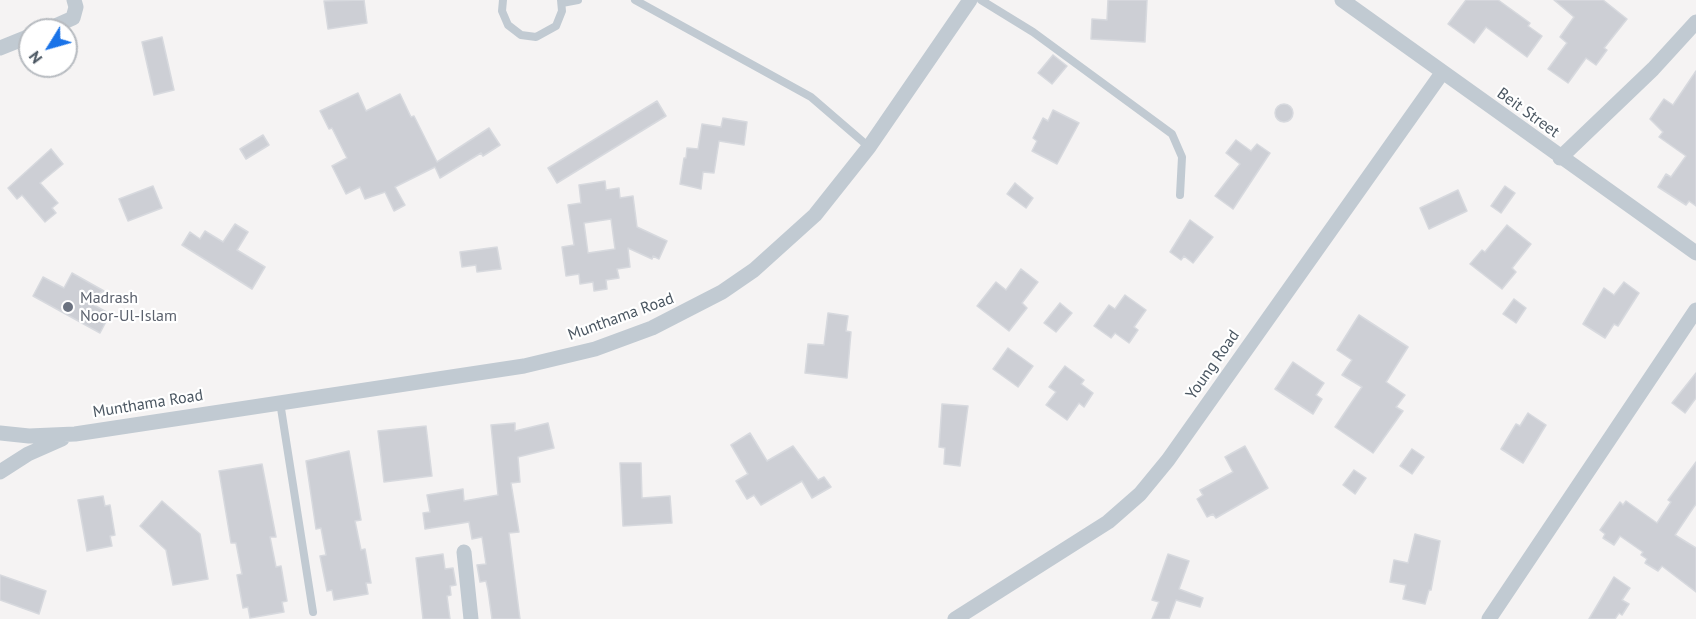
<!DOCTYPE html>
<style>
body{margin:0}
#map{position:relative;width:1696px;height:619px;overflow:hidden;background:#f5f3f3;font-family:"PT Sans",sans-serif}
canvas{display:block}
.north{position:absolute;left:18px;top:18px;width:60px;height:60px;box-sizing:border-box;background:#fff;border:2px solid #b7bbc0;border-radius:50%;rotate:233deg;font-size:16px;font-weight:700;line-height:24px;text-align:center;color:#4a5661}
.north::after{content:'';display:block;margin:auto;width:21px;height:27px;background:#1a73e8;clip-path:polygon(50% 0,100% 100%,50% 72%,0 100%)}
</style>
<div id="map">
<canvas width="1696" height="619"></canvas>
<div class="north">N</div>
</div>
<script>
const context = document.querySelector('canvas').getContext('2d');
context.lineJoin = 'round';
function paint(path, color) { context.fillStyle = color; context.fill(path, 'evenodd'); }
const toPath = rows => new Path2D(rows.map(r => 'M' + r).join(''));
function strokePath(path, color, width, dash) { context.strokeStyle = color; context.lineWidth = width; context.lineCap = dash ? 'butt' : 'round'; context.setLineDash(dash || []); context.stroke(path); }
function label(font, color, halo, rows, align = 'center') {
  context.font = font + ' "PT Sans",sans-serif'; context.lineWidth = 4.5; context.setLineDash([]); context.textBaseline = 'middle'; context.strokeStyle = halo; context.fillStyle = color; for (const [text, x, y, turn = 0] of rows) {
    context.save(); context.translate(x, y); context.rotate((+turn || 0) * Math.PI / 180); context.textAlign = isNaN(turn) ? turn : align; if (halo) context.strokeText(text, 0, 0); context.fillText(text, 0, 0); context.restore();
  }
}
const building = toPath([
 [364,0,367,23,328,29,324,1,364,0],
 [1108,0,1147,0,1145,42,1091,39,1092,19,1107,20,1108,0],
 [1466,0,1498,0,1530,23,1528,26,1542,36,1527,57,1486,27,1474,43,1448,24,1466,0],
 [1554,0,1603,0,1627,19,1604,48,1607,50,1596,65,1586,58,1568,83,1548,69,1567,43,1560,37,1574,17,1554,0],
 [162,37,174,90,154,95,142,42,162,37],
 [1053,55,1067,66,1052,84,1038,73,1053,55],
 [1696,71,1696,206,1689,201,1686,205,1658,187,1666,174,1671,177,1686,156,1659,137,1663,132,1650,119,1664,99,1673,105,1696,71],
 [358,93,366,111,400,94,411,117,414,116,437,162,489,128,500,145,483,156,481,153,440,178,435,167,395,187,405,205,394,211,385,192,365,199,360,187,346,194,332,166,347,158,332,128,329,129,320,111,358,93],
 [657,101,666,116,557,183,548,168,657,101],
 '1275 113a9 9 0 1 1 18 0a9 9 0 1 1-18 0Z',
 [1053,110,1079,123,1057,164,1032,151,1037,141,1033,138,1043,118,1048,121,1053,110],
 [723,118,747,122,744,145,719,141,714,173,703,172,701,189,680,184,684,158,686,158,687,148,698,149,702,124,721,127,723,118],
 [263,135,269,145,246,159,240,149,263,135],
 [1236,140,1251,151,1257,144,1270,153,1233,209,1215,196,1240,164,1226,153,1236,140],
 [51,149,63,164,40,183,58,203,52,208,56,213,45,222,22,195,17,199,8,188,51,149],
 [605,181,606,190,619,188,620,198,633,196,637,227,667,241,659,259,653,256,652,259,628,248,630,267,617,269,619,278,606,280,607,289,594,291,593,282,580,284,579,274,566,276,562,247,574,245,568,205,581,203,579,185,605,181],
 [611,219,615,249,588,253,584,223,611,219],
 [1015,183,1033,198,1026,208,1007,194,1015,183],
 [153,186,162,208,128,221,119,199,153,186],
 [1505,186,1515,193,1501,213,1491,206,1505,186],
 [1458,190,1467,211,1429,229,1420,208,1458,190],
 [1190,220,1213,237,1193,263,1184,256,1181,260,1170,252,1190,220],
 [235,224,248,232,237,250,265,267,252,289,182,245,190,232,200,239,205,231,223,242,235,224],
 [1507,225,1531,244,1512,268,1516,272,1502,289,1470,264,1482,250,1485,252,1507,225],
 [497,247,501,269,477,272,476,265,462,267,460,252,497,247],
 [1021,269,1038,282,1022,303,1027,308,1009,331,977,306,996,282,1006,290,1021,269],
 [72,273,104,291,85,300,110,314,100,333,33,296,43,277,64,288,72,273],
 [1624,282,1639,293,1618,326,1614,324,1605,338,1583,324,1604,288,1614,295,1624,282],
 [1125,295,1146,310,1134,327,1138,330,1129,343,1115,333,1111,338,1094,326,1109,305,1115,309,1125,295],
 [1514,299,1526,308,1516,323,1503,314,1514,299],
 [1060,303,1072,313,1056,332,1044,323,1060,303],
 [828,313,848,316,846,331,851,332,847,378,805,373,808,344,824,345,828,313],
 [1359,315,1408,347,1386,382,1405,395,1396,407,1403,411,1373,453,1335,427,1362,387,1342,375,1352,360,1337,350,1359,315],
 [1008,348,1033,366,1018,387,993,369,1008,348],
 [1293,362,1324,383,1316,395,1322,399,1313,414,1275,389,1293,362],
 [1065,366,1084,380,1081,384,1093,393,1084,407,1079,403,1067,420,1046,405,1056,392,1049,387,1065,366],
 [1696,373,1696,398,1685,413,1672,403,1696,373],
 [942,404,968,406,960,466,944,464,945,448,939,447,942,404],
 [1528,413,1546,425,1523,463,1501,449,1516,424,1520,426,1528,413],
 [515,423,515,431,548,423,554,448,518,457,520,482,511,483,519,532,509,533,520,619,492,619,488,590,486,581,480,582,477,565,486,564,482,537,472,539,469,522,425,529,423,513,430,512,427,495,463,489,464,501,498,495,491,425,515,423],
 [426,426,432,476,384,482,378,431,426,426],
 [750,433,767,461,793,446,818,480,824,477,831,487,812,498,802,481,761,505,754,495,747,499,736,481,748,474,731,445,750,433],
 [1245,446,1268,488,1216,518,1213,514,1207,517,1197,499,1203,495,1200,490,1233,472,1225,457,1245,446],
 [1412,449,1424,457,1412,474,1400,466,1412,449],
 [349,451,361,520,355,521,361,550,365,549,371,583,366,583,368,594,334,600,332,590,327,591,320,556,326,555,321,528,316,529,306,461,349,451],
 [1696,462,1696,504,1675,535,1696,548,1696,592,1662,566,1658,571,1645,563,1647,559,1641,555,1643,552,1620,536,1614,545,1603,538,1605,534,1600,530,1620,502,1623,505,1626,501,1657,523,1671,502,1668,500,1696,462],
 [620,463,641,463,642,498,670,496,672,523,623,526,620,463],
 [262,464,276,537,270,537,276,567,281,566,287,601,282,602,284,612,250,618,248,607,243,608,237,575,242,574,236,543,231,543,219,471,262,464],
 [1354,470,1366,478,1355,494,1343,485,1354,470],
 [103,496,105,506,110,505,115,535,110,536,112,546,87,551,78,500,103,496],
 [162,501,200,534,208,579,173,585,166,550,140,526,162,501],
 [1415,534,1440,541,1431,590,1429,590,1425,604,1403,599,1406,585,1390,582,1394,560,1408,563,1415,534],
 [443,554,445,569,453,568,456,585,450,586,451,595,447,596,450,619,423,619,416,558,443,554],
 [1168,554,1189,561,1179,589,1203,598,1200,607,1176,600,1169,619,1152,619,1159,602,1152,600,1168,554],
 [0,575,46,591,39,614,0,600,0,575],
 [1614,577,1630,588,1622,600,1629,604,1622,615,1619,613,1615,619,1589,619,1614,577]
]);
paint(building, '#cdcfd5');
strokePath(building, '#d7d9de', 1.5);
strokePath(toPath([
 [503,0,502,11,508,25,521,35,536,37,556,26,562,11,561,0],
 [635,0,811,97,869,147],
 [981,0,1033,32,1172,134,1182,157,1180,195],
 [562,3,578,0],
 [280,402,313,612]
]), '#c1cad2', 8);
strokePath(toPath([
 [1342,0,1696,253],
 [46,30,73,18,76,7,74,0],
 [0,48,30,36],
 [1560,158,1653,69,1696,22],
 [0,433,29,436,75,434,524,366,595,349,652,328,722,292,754,270,815,215,869,147,970,0],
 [0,472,28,454,62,439],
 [464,552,471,619],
 [955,619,1108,522,1140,494,1168,460,1442,73],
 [1489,619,1696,310]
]), '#c1cad2', 15);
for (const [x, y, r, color] of [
 [68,307,6,"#6b7280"]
]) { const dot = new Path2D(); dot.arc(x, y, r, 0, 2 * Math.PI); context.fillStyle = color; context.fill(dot); strokePath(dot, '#fff', 2); }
label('16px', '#4a5661', '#fff', [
 ["Beit Street",1528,113,36],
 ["Munthama Road",621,317,-20],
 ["Young Road",1213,365,-55],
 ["Munthama Road",148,404,-9]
]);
label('16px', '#5b616d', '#fff', [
 ["Madrash",80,298],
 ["Noor-Ul-Islam",80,316]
], 'left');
</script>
